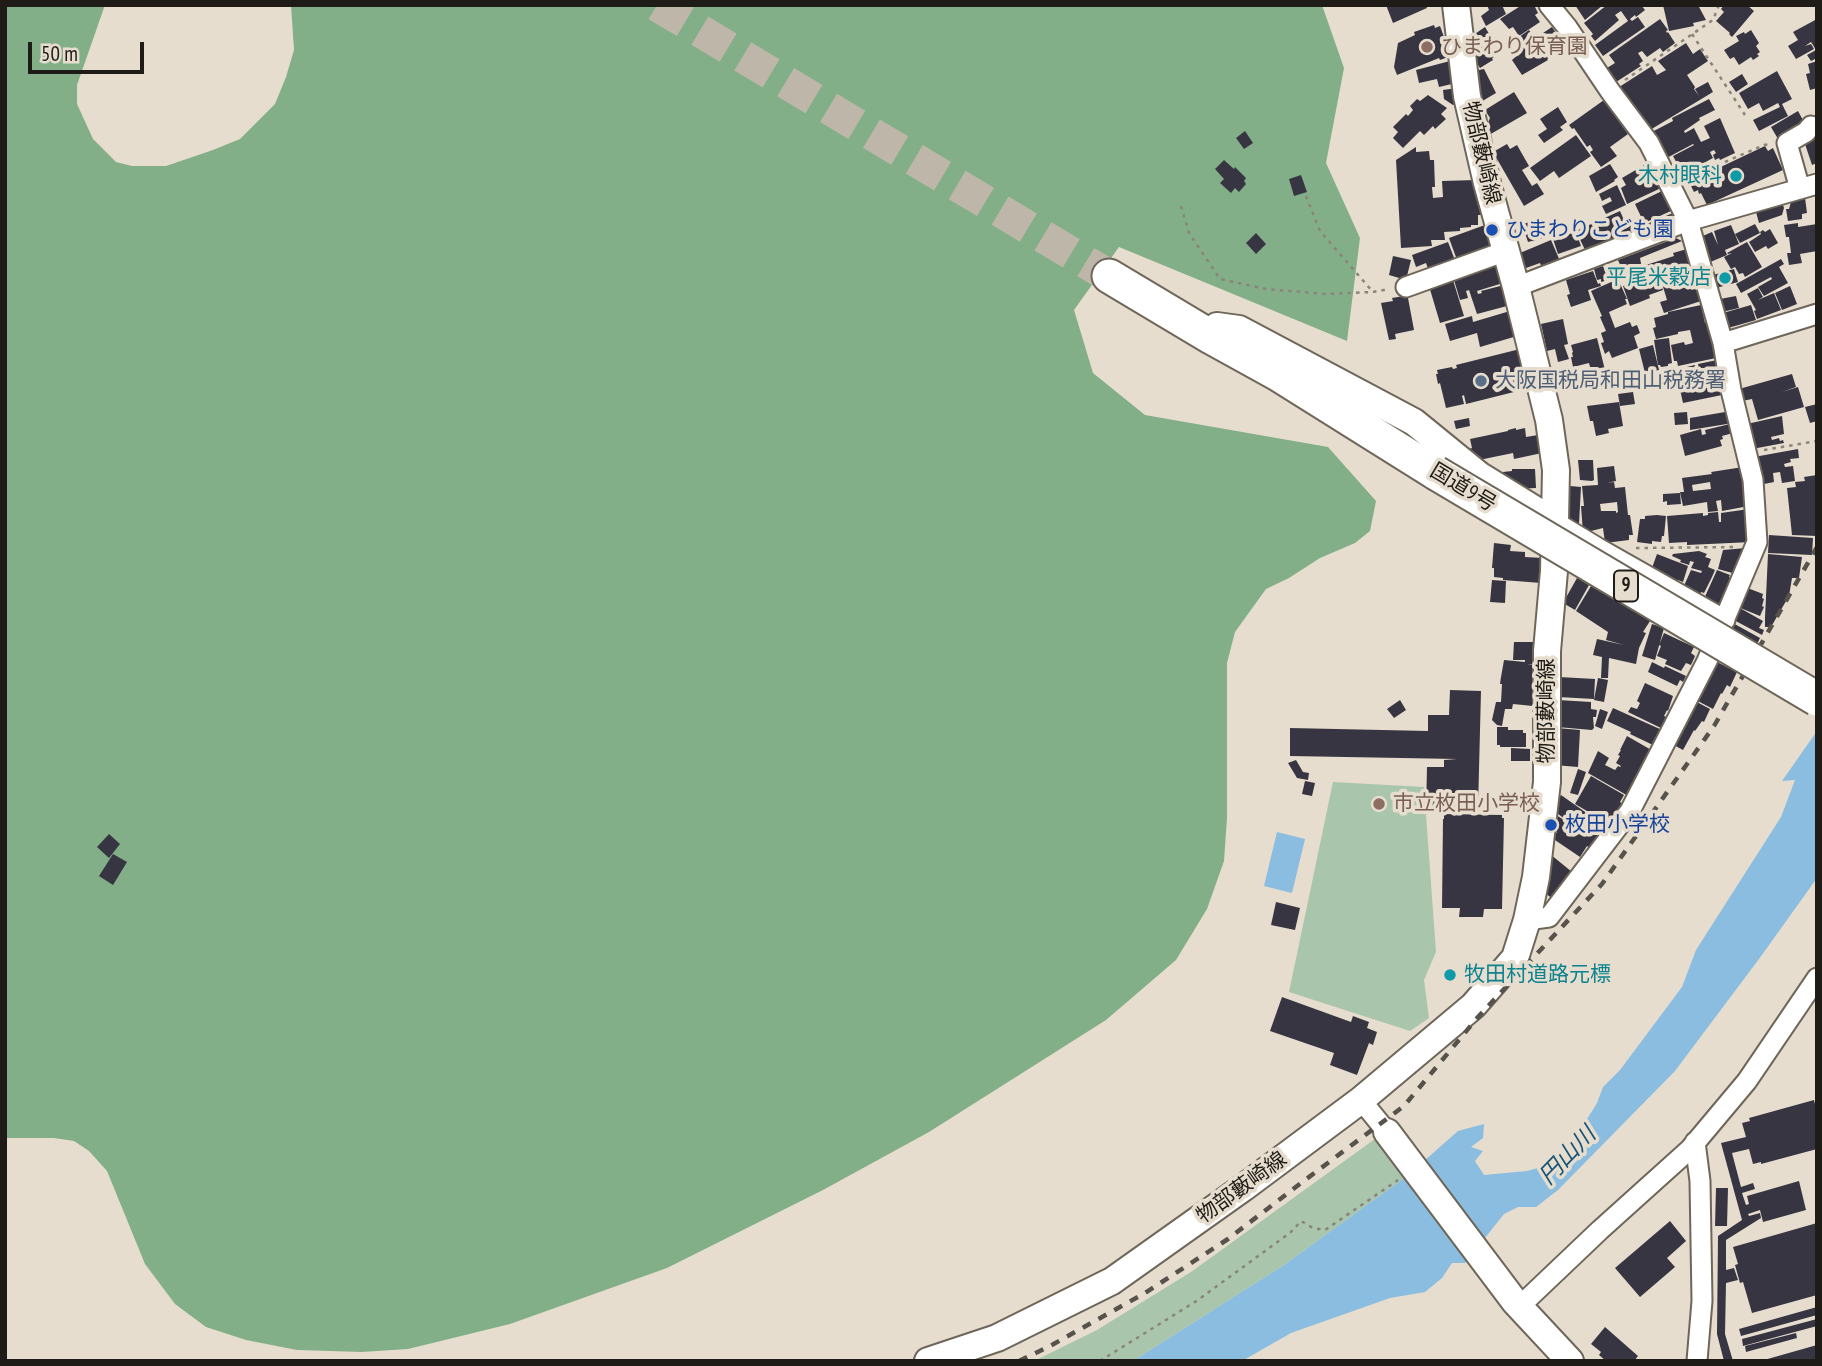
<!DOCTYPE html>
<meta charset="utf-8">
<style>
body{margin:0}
#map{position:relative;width:1822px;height:1366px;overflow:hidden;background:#e6ddce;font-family:"PT Sans Narrow",sans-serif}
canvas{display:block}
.frame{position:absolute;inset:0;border:7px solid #1f1c17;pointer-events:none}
.scale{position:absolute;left:28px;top:42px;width:116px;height:32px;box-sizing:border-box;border:4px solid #1f1c17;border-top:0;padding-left:9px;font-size:21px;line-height:24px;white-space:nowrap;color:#1f1c17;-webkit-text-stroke:5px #e6ddce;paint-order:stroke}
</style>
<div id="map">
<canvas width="1822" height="1366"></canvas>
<div class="frame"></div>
<div class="scale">50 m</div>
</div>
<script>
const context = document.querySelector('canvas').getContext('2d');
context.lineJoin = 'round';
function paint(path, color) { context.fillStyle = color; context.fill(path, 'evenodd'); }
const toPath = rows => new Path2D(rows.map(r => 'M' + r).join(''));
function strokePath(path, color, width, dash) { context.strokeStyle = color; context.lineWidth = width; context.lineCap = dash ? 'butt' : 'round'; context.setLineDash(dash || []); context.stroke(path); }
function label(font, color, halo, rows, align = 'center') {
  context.font = font + ' "PT Sans Narrow","Noto Sans JP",sans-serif'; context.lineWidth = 7; context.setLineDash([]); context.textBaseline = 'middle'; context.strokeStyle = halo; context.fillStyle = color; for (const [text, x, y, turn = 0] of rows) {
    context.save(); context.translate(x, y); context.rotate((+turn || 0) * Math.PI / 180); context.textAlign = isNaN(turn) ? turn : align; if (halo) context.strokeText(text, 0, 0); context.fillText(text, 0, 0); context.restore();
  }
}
paint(toPath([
 [1333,782,1424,787,1436,952,1424,980,1429,1018,1410,1031,1289,992],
 [1379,1136,1407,1176,1284,1265,1133,1361,1034,1361,1097,1330,1191,1272]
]), '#a9c5ac');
paint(toPath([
 [5,5,105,5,77,85,77,104,93,139,116,162,132,166,166,166,213,150,240,139,275,104,286,77,294,50,291,5,1322,5,1344,68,1326,163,1360,238,1347,341,1119,247,1074,310,1093,373,1145,415,1328,447,1376,501,1370,531,1355,543,1320,558,1289,578,1266,589,1235,632,1227,663,1227,818,1224,861,1207,909,1176,960,1106,1020,929,1132,823,1190,667,1268,510,1324,408,1349,362,1352,297,1350,246,1340,206,1327,175,1304,145,1264,107,1171,89,1151,74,1141,54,1138,5,1138]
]), '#83af88');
paint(toPath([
 [1817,731,1817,878,1759,959,1675,1071,1558,1190,1536,1207,1518,1207,1504,1214,1465,1263,1452,1263,1442,1278,1425,1292,1390,1298,1291,1333,1242,1361,1133,1361,1284,1265,1407,1176,1458,1131,1484,1124,1483,1138,1471,1147,1483,1151,1475,1161,1484,1175,1527,1171,1552,1164,1589,1116,1597,1103,1603,1087,1620,1070,1682,987,1696,950,1781,817,1795,780,1782,781],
 [1277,832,1305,839,1292,893,1264,886]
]), '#8abde0');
paint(toPath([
 [1386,5,1426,5,1427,8,1393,23],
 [1487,5,1502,5,1506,14,1486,26,1481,16,1489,10],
 [1522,5,1534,5,1538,13,1535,15,1540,22,1519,36,1513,27,1509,29,1500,19],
 [1575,5,1603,5,1585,20],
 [1607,5,1641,5,1645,10,1636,17,1635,15,1630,19,1632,21,1638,17,1645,27,1603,56,1595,45,1628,21,1621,11,1615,15,1619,20,1595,41,1591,36,1593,34,1584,23],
 [1663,5,1698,5,1706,20,1693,23,1694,26,1669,31],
 [1724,5,1747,5,1754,11,1732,37,1729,34,1730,33,1716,21,1724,12,1721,9],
 [1660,19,1668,30,1666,31,1667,33,1668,32,1675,43,1663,52,1660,48,1647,57,1642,51,1638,53,1643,61,1639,64,1641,66,1616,82,1607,68,1615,63,1609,55],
 [1817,19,1817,58,1811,61,1807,55,1816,50,1811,42,1805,46,1811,44,1814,49,1796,59,1788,46,1798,40,1793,32],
 [1434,25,1435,28,1440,26,1451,56,1440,60,1439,58,1397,75,1394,67,1398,43,1415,35,1414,32],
 [1485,27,1494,42,1481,50,1482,51,1489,49,1494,57,1492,58,1493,60,1480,68,1473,57,1479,53,1469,38],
 [1552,27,1567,49,1559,54,1558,53,1551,58,1550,57,1547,59,1548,60,1522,75,1512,60,1520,53,1518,49,1524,45,1519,37,1529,30,1536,40,1524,48,1525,49,1533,44,1535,48,1542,44,1537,37],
 [1751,30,1759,43,1756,46,1760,52,1757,54,1759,56,1753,60,1751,57,1739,65,1734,57,1730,59,1724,50,1739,41,1736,36,1744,32,1745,34],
 [1686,43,1693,54,1700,49,1708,61,1687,75,1695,87,1694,89,1699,96,1695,89,1708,82,1713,92,1645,133,1616,89,1652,66,1657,75,1666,70,1658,61],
 [1450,61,1456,83,1439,87,1437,79,1419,83,1416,70],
 [1817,61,1817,88,1810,90,1806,74,1810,73,1808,64],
 [1484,69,1496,93,1479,103,1474,71],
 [1777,71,1792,99,1782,104,1788,116,1759,131,1753,120,1780,107,1778,103,1763,111,1759,103,1748,109,1739,93],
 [1742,74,1748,84,1736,92,1729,82],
 [1457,88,1457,104,1453,105,1444,99,1443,90],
 [1514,92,1527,113,1489,135,1486,127,1490,118,1485,110],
 [1428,95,1447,108,1441,114,1446,119,1435,129,1433,126,1424,135,1420,131,1403,148,1393,138,1398,132,1393,127,1406,114,1408,116,1413,110,1410,106,1417,99,1420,101],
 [1709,99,1715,110,1699,118,1700,120,1684,131,1685,133,1694,128,1701,142,1710,138,1704,126,1720,118,1735,153,1720,160,1719,158,1715,160,1713,155,1716,153,1714,150,1710,152,1713,158,1702,164,1703,166,1686,174,1685,172,1682,173,1673,156,1694,145,1693,144,1661,161,1648,134,1673,121,1672,118],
 [1604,100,1628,134,1610,147,1617,156,1601,167,1590,152,1593,150,1590,145,1587,147,1574,128,1572,129,1569,125],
 [1558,107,1567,122,1560,127,1563,130,1544,143,1538,135,1547,129,1540,119],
 [1798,111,1805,124,1778,139,1771,127],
 [1245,131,1253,143,1244,149,1236,138],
 [1576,135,1591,156,1559,178,1554,171,1540,181,1530,168],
 [1817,137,1817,163,1812,165,1804,141],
 [1507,144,1510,149,1517,145,1529,166,1522,170,1532,186,1537,183,1544,194,1524,206,1493,152],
 [1765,146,1768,151,1773,148,1783,170,1707,205,1701,193,1699,194,1698,190,1694,192,1689,182],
 [1416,147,1416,152,1429,151,1430,160,1434,160,1435,187,1432,187,1433,198,1443,197,1442,181,1476,180,1482,215,1478,215,1478,225,1471,225,1471,227,1460,228,1460,231,1444,232,1445,240,1431,240,1432,246,1401,248,1396,160],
 [1224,160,1234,169,1235,167,1246,178,1244,181,1246,184,1239,192,1235,188,1231,193,1220,183,1224,179,1215,169],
 [1610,164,1618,177,1614,180,1615,181,1596,192,1589,176],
 [1646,164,1661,188,1627,204,1621,188,1626,185,1622,178],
 [1301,175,1307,192,1294,196,1289,179],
 [1617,185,1626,205,1606,214,1602,206,1612,201,1610,197,1602,201,1599,194],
 [1804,190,1807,213,1802,214,1802,219,1788,221,1786,209,1789,209,1791,202,1789,192],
 [1662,191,1671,211,1644,223,1635,204],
 [1753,201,1782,202,1784,208,1782,215,1759,223],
 [1620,211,1627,227,1640,221,1642,226,1673,213,1670,221,1624,237,1621,231,1624,229,1624,228,1614,232,1618,239,1586,252,1576,231],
 [1534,221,1535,224,1539,223,1543,238,1528,242,1522,224],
 [1798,223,1798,227,1817,224,1817,251,1800,254,1802,263,1789,265,1787,253,1791,253,1789,237,1786,237,1784,225],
 [1755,224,1760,233,1740,243,1735,234],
 [1485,225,1494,250,1457,260,1449,238],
 [1731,225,1739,244,1725,250,1727,255,1708,263,1698,238,1712,232,1718,245,1714,231],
 [1770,229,1778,243,1768,249,1766,246,1755,252,1749,242,1761,234,1760,232,1763,230,1765,232],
 [1256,233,1266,244,1256,254,1246,243],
 [1572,233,1574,237,1577,235,1581,246,1558,254,1553,239],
 [1676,238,1682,241,1640,258,1642,269,1637,271,1643,287,1659,280,1663,290,1649,295,1650,298,1630,306,1623,286,1629,284,1626,276,1632,273,1631,271,1624,274,1618,260],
 [1551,240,1560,261,1542,268,1540,263,1526,268,1520,253],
 [1448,242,1456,263,1430,274,1426,263,1416,267,1412,255],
 [1747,242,1762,267,1745,277,1743,273,1739,274,1735,267,1731,269,1724,257,1732,253,1728,254,1727,253],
 [1687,249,1693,268,1649,283,1643,266,1674,256,1673,253],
 [1393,256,1411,260,1406,280,1389,275],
 [1781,259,1784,264,1779,267,1788,283,1764,296,1758,287,1772,279,1771,277,1741,293,1736,284],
 [1498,262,1503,283,1477,291,1478,294,1482,293,1481,291,1504,285,1507,306,1477,314,1469,290,1466,291,1468,298,1460,300,1454,280,1466,276,1464,272],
 [1603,266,1608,280,1601,282,1601,279,1597,280,1594,269],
 [1734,269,1738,282,1716,288,1713,275],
 [1593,271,1598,284,1600,283,1601,286,1588,290,1591,300,1571,307,1567,295,1570,294,1566,280],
 [1688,272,1691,282,1695,281,1701,301,1664,313,1660,302,1667,300,1661,280],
 [1618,279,1627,299,1625,299,1627,304,1609,312,1615,328,1630,322,1632,327,1637,325,1640,333,1634,336,1638,348,1612,358,1609,351,1605,354,1601,343,1604,342,1601,333,1606,331,1600,317,1602,316,1591,291],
 [1453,280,1464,316,1440,323,1429,286,1433,285,1433,288],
 [1790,286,1797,304,1782,310,1775,293],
 [1758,288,1763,297,1758,300,1774,293,1781,310,1757,319,1754,311,1756,310,1747,294],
 [1404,296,1405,298,1408,298,1414,330,1395,334,1396,339,1389,340,1381,303,1393,301,1392,298],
 [1736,296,1739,308,1722,312,1720,299],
 [1701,305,1705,323,1707,323,1716,358,1678,366,1677,361,1674,361,1671,345,1684,342,1685,345,1693,343,1690,330,1678,332,1678,334,1656,339,1653,328,1656,327,1654,318,1668,314,1668,312],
 [1751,305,1756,320,1728,328,1723,313],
 [1510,311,1517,336,1480,347,1477,333,1450,341,1445,324,1472,316,1473,322],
 [1563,319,1568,344,1564,345,1569,359,1558,362,1555,349,1547,351,1541,324],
 [1597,338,1609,386,1596,390,1589,363,1573,367,1571,357,1573,357,1572,353,1573,352,1571,345],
 [1669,338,1672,363,1668,364,1668,366,1661,367,1660,365,1658,365,1654,340],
 [1653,345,1659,370,1645,373,1639,349],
 [1520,349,1530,388,1466,404,1464,395,1462,396,1464,404,1446,408,1440,383,1438,384,1436,374,1438,374,1437,370,1452,367,1453,369,1457,368,1456,365],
 [1717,360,1720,375,1718,376,1722,395,1683,403,1679,385,1701,380,1698,364],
 [1695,365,1699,379,1669,386,1666,372],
 [1664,372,1668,386,1654,389,1654,386,1645,388,1642,377],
 [1792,374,1796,387,1782,392,1798,387,1804,407,1758,420,1752,399,1742,401,1739,389],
 [1633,392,1635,404,1620,406,1618,394],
 [1619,402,1623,426,1608,429,1609,433,1596,436,1593,421,1590,421,1587,406],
 [1817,404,1817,421,1810,423,1805,407],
 [1731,411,1733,423,1690,430,1690,418],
 [1687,412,1688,424,1675,425,1674,413],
 [1782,416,1784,434,1771,437,1772,440,1779,438,1780,441,1783,440,1784,443,1752,449,1747,424],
 [1469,418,1470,426,1456,429,1454,421],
 [1730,424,1733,433,1722,436,1723,439,1720,440,1722,446,1685,456,1680,435,1701,429,1702,435,1706,434,1705,430],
 [1516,428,1516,430,1525,428,1526,437,1538,435,1542,453,1514,459,1513,453,1479,460,1478,455,1471,457,1469,449,1472,448,1470,439,1508,431,1508,430],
 [1798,449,1799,458,1790,459,1791,462,1784,464,1785,467,1793,466,1795,481,1782,483,1780,472,1773,473,1774,482,1759,485,1754,457],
 [1578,460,1593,460,1594,480,1592,481,1580,480],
 [1614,466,1616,481,1607,483,1614,482,1615,488,1625,487,1628,515,1630,515,1633,535,1629,535,1629,540,1605,543,1603,528,1583,533,1581,506,1584,506,1582,486,1598,485,1597,468],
 [1617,502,1618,512,1616,513,1616,511,1601,511,1600,504],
 [1743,467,1749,506,1722,511,1721,500,1716,501,1718,511,1708,512,1707,502,1683,506,1680,492,1684,492,1682,478,1712,474,1711,472],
 [1710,482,1711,489,1693,491,1692,485],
 [1512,469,1535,469,1536,488,1513,489,1503,484,1503,472,1512,471],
 [1817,475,1817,536,1792,535,1787,488,1796,487,1795,482,1805,481,1804,477],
 [1570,486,1581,487,1579,524,1574,523,1574,520,1568,520],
 [1680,493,1681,504,1667,505,1667,501,1663,502,1663,494],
 [1749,509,1752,542,1687,545,1687,542,1669,543,1667,516,1703,513,1703,516,1708,515,1708,513,1718,512,1719,522,1721,522,1721,513],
 [1657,515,1666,516,1664,536,1662,536,1661,542,1652,541,1652,544,1637,542,1640,519,1645,519,1645,516],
 [1769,535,1813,538,1812,555,1768,553],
 [1494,543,1511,545,1510,551,1525,552,1525,557,1543,558,1541,583,1503,580,1503,578,1494,577,1494,568,1492,568],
 [1746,548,1736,574,1718,569,1723,550],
 [1699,551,1707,554,1705,557,1711,559,1708,567,1715,570,1712,577,1704,593,1701,592,1698,601,1679,597,1691,570,1701,573,1702,571,1691,568,1694,562,1690,561,1689,565,1680,562,1681,560,1672,556,1673,554],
 [1657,554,1688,566,1683,582,1678,580,1675,589,1648,579],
 [1768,554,1802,557,1799,578,1792,578,1789,596,1771,627,1765,627,1765,618],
 [1717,570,1730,575,1729,577,1733,579,1717,616,1699,610],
 [1577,578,1589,585,1575,610,1563,603],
 [1492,580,1506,581,1505,603,1490,602],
 [1591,586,1650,621,1643,632,1646,633,1639,648,1636,664,1609,658,1608,678,1601,678,1602,657,1593,655,1597,639,1624,645,1606,640,1608,632,1576,611],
 [1745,587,1763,594,1762,598,1764,599,1762,606,1764,607,1760,616,1738,607],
 [1738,607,1763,621,1759,628,1764,630,1762,635,1732,619],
 [1731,622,1760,638,1756,646,1727,630],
 [1652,624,1664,628,1655,660,1642,656],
 [1664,633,1694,647,1691,653,1695,656,1691,665,1686,663,1681,671,1665,664,1667,660,1657,656,1661,646,1659,645],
 [1514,642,1537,642,1536,664,1527,664,1537,665,1533,706,1513,704,1512,709,1505,709,1502,726,1497,725,1492,720,1496,702,1501,702,1502,684,1500,684,1501,677,1504,660,1525,662,1525,660,1513,660],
 [1713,660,1737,672,1730,687,1727,685,1722,694,1721,693,1713,709,1694,699],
 [1652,662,1664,668,1665,666,1686,676,1683,682,1680,680,1677,686,1648,672],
 [1559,677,1595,679,1594,699,1558,697],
 [1598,678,1608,680,1604,702,1594,700],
 [1645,683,1673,696,1668,711,1667,710,1664,716,1671,719,1665,730,1628,712,1631,707,1637,709,1640,703,1637,701],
 [1450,690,1481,691,1478,809,1450,808,1450,811,1426,811,1427,767,1444,767,1444,760,1457,759,1290,756,1290,728,1428,731,1428,715,1449,715],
 [1400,700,1406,710,1394,718,1387,709],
 [1558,700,1591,702,1591,709,1597,710,1596,717,1593,717,1594,728,1592,730,1557,727],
 [1693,700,1710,709,1704,722,1702,721,1695,731,1694,730,1683,750,1672,744],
 [1613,708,1662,730,1655,746,1630,734,1631,732,1607,721],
 [1600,709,1608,712,1602,729,1595,726],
 [1497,727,1508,727,1508,730,1523,730,1523,733,1526,733,1526,747,1500,747,1500,745,1497,745],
 [1557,728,1580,730,1578,767,1554,765],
 [1627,736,1653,751,1630,797,1588,773,1598,751,1609,758,1605,765,1615,770,1618,766,1620,767,1621,766,1616,763,1620,756,1618,755,1621,750,1620,750],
 [1511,748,1530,749,1530,761,1511,761],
 [1296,760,1303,772,1309,773,1308,780,1297,778,1288,763],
 [1578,769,1586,772,1578,795,1570,793],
 [1591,776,1624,795,1620,802,1623,804,1609,824,1575,804],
 [1305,781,1315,783,1312,796,1302,794],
 [1561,795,1605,826,1603,829,1605,830,1590,849,1587,846,1580,857,1552,838,1557,832,1551,828,1556,815,1572,825,1552,809],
 [1444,814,1502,815,1502,818,1504,818,1502,909,1484,909,1483,917,1459,917,1460,908,1442,908,1443,819,1444,819],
 [109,834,120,844,109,858,97,847],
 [113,854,127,862,113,885,99,876],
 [1550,854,1572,872,1553,899,1542,891],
 [1276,902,1300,908,1295,930,1271,925],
 [1282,997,1351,1022,1353,1016,1369,1022,1367,1028,1377,1032,1373,1045,1369,1043,1357,1075,1330,1065,1334,1053,1270,1031],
 [1814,1100,1817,1112,1817,1149,1761,1164,1761,1162,1753,1164,1749,1149,1732,1153,1741,1187,1753,1183,1755,1189,1742,1193,1746,1205,1749,1204,1747,1196,1799,1181,1806,1210,1763,1222,1760,1210,1748,1214,1749,1216,1760,1213,1761,1218,1726,1240,1726,1270,1734,1268,1738,1280,1726,1283,1725,1334,1733,1361,1724,1361,1717,1334,1718,1236,1742,1220,1721,1143,1746,1137,1742,1123,1750,1121,1749,1118],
 [1716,1188,1728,1188,1727,1226,1715,1226],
 [1670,1221,1686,1241,1667,1258,1675,1267,1640,1297,1615,1268],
 [1817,1223,1817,1295,1752,1313,1743,1282,1740,1283,1735,1265,1738,1264,1733,1247],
 [1817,1307,1817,1315,1741,1336,1739,1329],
 [1817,1319,1817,1326,1743,1346,1742,1339],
 [1605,1327,1638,1356,1634,1361,1606,1361,1599,1355,1601,1352,1591,1344],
 [1796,1333,1797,1338,1746,1352,1745,1346],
 [1817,1345,1817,1361,1764,1361,1764,1360]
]), '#383542');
strokePath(toPath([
 [657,5,1109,276]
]), '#beb6a9', 33, [33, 17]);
const street = toPath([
 [1800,189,1787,143,1806,132,1811,126],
 [1406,287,1506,251],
 [1516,287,1688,221,1817,184],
 [1723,343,1817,314],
 [1555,522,1598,548,1725,620],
 [1527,920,1549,917,1630,811,1707,661,1757,542,1753,480,1731,390,1723,343,1688,221,1649,143,1610,91,1567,27,1549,5],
 [1361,1100,1387,1132],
 [1695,1142,1700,1181,1702,1301,1697,1361],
 [1519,1307,1600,1230,1690,1149,1747,1081,1817,978]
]);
const secondary = toPath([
 [1211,337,1217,326,1239,329,1414,422,1479,475,1555,522],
 [1387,1132,1515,1302,1570,1361],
 [928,1361,997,1338,1112,1281,1243,1188,1361,1100,1473,1006,1515,958,1527,920,1536,877,1547,782,1547,651,1554,571,1556,470,1549,420,1516,287,1487,183,1467,96,1456,5]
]);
const highway = toPath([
 [1109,276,1211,337,1278,374,1436,473]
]);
strokePath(street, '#6e6659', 23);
strokePath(secondary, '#6e6659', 30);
strokePath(highway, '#6e6659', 37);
strokePath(toPath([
 [1692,34,1745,115],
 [1625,80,1713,20,1719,5],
 [1686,179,1764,145,1770,144],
 [1306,196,1320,231,1373,292],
 [1181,206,1189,233,1220,279,1266,289,1326,294,1373,292,1389,289],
 [1764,450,1817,441],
 [1636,548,1738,547],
 [1100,1361,1198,1300,1291,1232,1301,1221,1313,1228,1325,1230,1398,1180]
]), '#8b847a', 2.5, [3.5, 5]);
strokePath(street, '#fff', 19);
strokePath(secondary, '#fff', 26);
strokePath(highway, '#fff', 33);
strokePath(toPath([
 [1019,1361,1050,1346,1145,1293,1228,1239,1305,1180,1404,1106,1478,1017,1602,884,1714,726,1817,547]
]), '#57524b', 4.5, [9, 9]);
const highwayBridge = toPath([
 [1436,473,1817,699]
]);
strokePath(highwayBridge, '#6e6659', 37, []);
strokePath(highwayBridge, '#fff', 33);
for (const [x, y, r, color] of [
 [1427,47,7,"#8d6e63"],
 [1736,176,7,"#0f9aa8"],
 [1492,230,7,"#1a4fb4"],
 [1725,278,7,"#0f9aa8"],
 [1481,381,7,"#5c6f8a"],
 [1379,804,7,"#8d6e63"],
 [1551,825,7,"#1a4fb4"],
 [1450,975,7,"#0f9aa8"]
]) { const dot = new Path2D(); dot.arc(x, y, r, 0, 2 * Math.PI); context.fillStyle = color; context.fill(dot); strokePath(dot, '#e6ddce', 2.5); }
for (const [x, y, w] of [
 [1626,586,24]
]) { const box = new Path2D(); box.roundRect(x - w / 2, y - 15.5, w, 31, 5); context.fillStyle = '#e6ddce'; context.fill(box); strokePath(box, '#1f1c17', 2); }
label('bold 19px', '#1f1c17', null, [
 ["9",1626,586]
]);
label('21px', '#785e54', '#e6ddce', [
 ["ひまわり保育園",1441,47],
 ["市立枚田小学校",1393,804]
], 'left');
label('21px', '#1f1c17', '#e6ddce', [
 ["物部藪崎線",1481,153,77],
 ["国道9号",1463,488,31],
 ["物部藪崎線",1547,711,-90],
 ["物部藪崎線",1242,1188,-36]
]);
label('21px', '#0d838f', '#e6ddce', [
 ["木村眼科",1722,176],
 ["平尾米穀店",1711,278],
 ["牧田村道路元標",1464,975,"left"]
], 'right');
label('21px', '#164399', '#e6ddce', [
 ["ひまわりこども園",1506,230],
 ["枚田小学校",1565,825]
], 'left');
label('21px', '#4e5e75', '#e6ddce', [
 ["大阪国税局和田山税務署",1495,381]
], 'left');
label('italic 23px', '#175376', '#e6ddce', [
 ["円山川",1568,1156,-46]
]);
</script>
